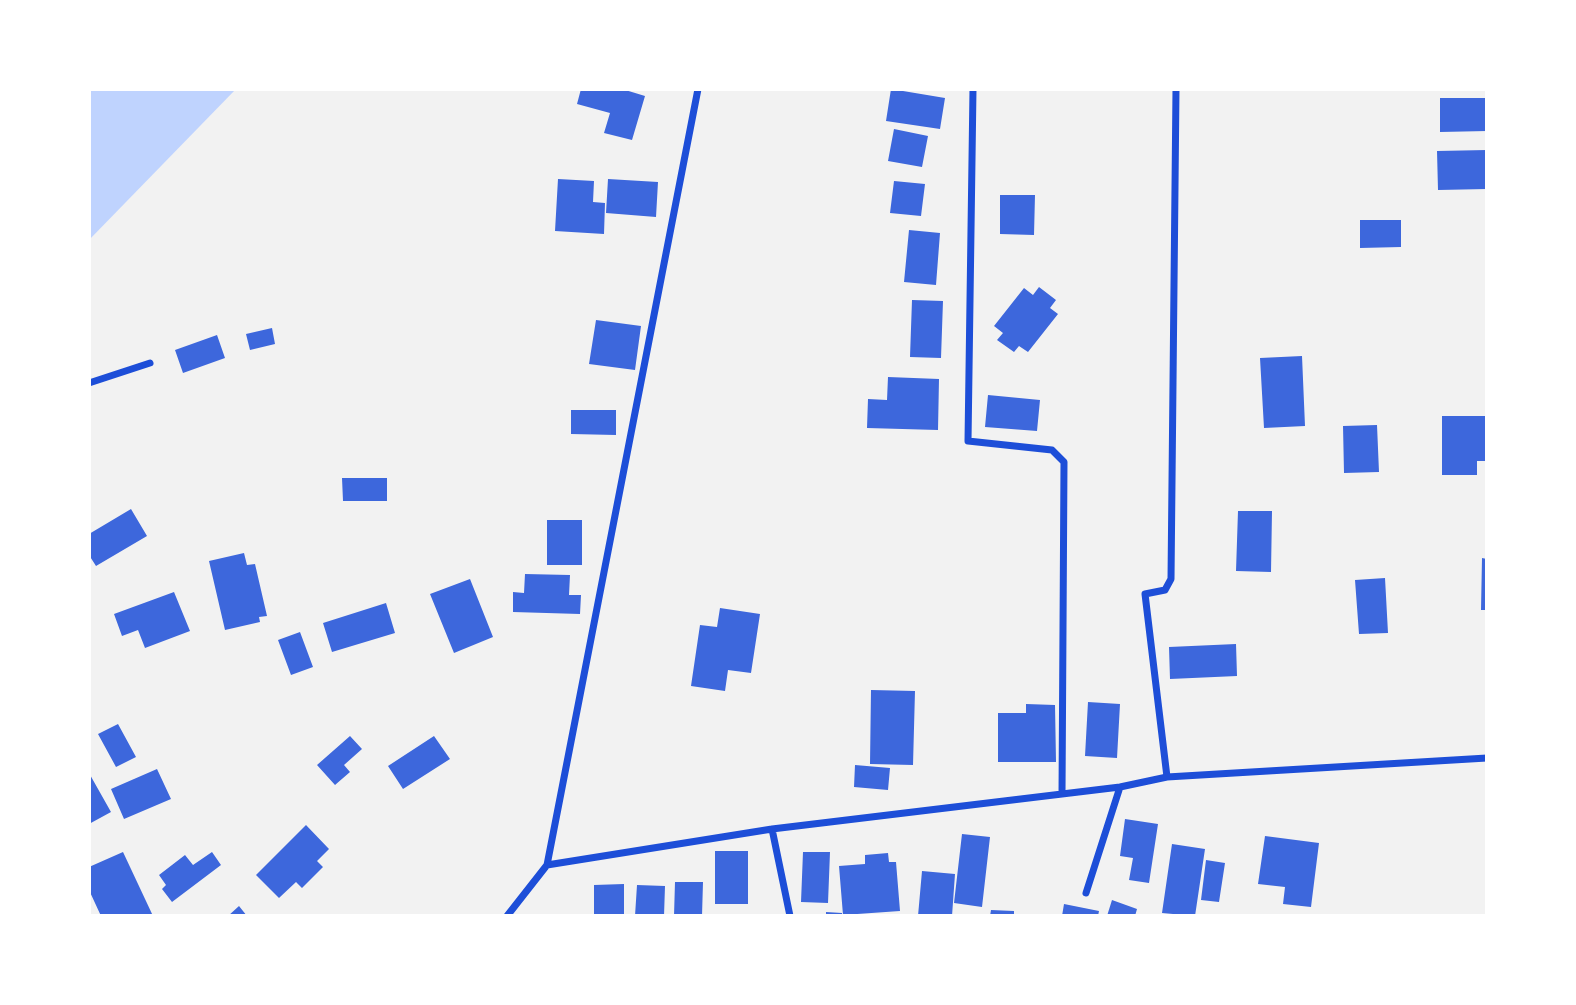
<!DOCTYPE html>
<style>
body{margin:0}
#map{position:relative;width:1576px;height:1005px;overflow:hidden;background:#f2f2f2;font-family:"Work Sans",sans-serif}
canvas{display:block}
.frame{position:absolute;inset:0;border:91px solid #fff;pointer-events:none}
</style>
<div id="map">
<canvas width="1576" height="1005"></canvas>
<div class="frame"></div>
</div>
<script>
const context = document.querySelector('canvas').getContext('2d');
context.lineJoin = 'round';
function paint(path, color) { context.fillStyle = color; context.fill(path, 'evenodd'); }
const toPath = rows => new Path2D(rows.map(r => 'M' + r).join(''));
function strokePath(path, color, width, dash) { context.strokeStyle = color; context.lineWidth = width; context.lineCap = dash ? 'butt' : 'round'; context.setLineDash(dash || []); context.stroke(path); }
paint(toPath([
 [89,89,236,89,89,240]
]), '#bfd3fe');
paint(toPath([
 [581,89,622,89,645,96,632,140,604,133,610,113,577,104],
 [891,89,945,98,940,129,886,121],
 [1440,98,1487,98,1487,131,1440,132],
 [894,129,928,136,922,167,888,161],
 [1487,150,1487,189,1438,190,1437,151],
 [558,179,594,181,593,202,605,203,604,234,555,231],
 [608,179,658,182,656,217,606,213],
 [894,181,925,184,921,216,890,213],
 [1000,195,1035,195,1034,235,1000,234],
 [1360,220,1401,220,1401,247,1360,248],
 [909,230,940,233,936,285,904,282],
 [1039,287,1056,300,1050,308,1058,314,1028,352,1019,346,1014,352,997,340,1003,333,994,326,1024,288,1033,295],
 [912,300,943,301,941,358,910,357],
 [596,320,641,326,635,370,589,364],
 [272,328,275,344,250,350,246,334],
 [217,335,225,358,183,373,175,350],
 [1302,356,1305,426,1264,428,1260,358],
 [888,377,939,379,938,430,867,428,868,399,887,400],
 [988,395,1040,400,1037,431,985,427],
 [571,410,616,410,616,435,571,434],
 [1442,416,1487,416,1487,461,1477,461,1477,475,1442,475],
 [1377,425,1379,472,1344,473,1343,426],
 [342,478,387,478,387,501,343,501],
 [131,509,147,536,96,566,89,555,89,534],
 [1238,511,1272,511,1271,572,1236,571],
 [547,520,582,520,582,565,547,565],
 [244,553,247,565,255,564,267,616,259,617,260,622,225,630,209,561],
 [1482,558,1487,559,1487,610,1481,610],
 [525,574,570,575,569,595,581,595,580,614,513,612,513,592,524,593],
 [1385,578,1388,633,1359,634,1355,580],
 [470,579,493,637,454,653,430,594],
 [174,592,190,631,145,648,138,630,122,636,114,614],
 [386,603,395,633,332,652,323,623],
 [720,608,760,614,751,673,728,670,725,691,691,686,700,625,717,627],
 [300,632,313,667,291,675,278,640],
 [1236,644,1237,676,1170,679,1169,647],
 [871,690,915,691,913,765,870,764],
 [1088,702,1120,704,1117,758,1085,756],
 [1026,704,1055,705,1056,762,998,762,998,713,1026,713],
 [118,724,136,757,116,767,98,734],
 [350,736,362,749,344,765,350,772,335,785,317,765],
 [434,736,450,759,403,789,388,766],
 [855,765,890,768,888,790,854,787],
 [157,769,171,799,124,819,111,789],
 [89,773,111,812,89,824],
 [1125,819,1158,824,1149,883,1129,880,1133,858,1120,856],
 [306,825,329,849,317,861,323,867,302,888,296,882,279,898,256,875],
 [962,834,990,837,982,907,954,903],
 [1265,836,1319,843,1311,907,1283,904,1285,887,1258,884],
 [1172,844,1205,849,1195,916,1162,913],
 [715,851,748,851,748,904,715,904],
 [123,852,153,916,101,916,89,890,89,867],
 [212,852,221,865,172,902,162,889,166,885,159,875,185,855,193,865],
 [803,852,830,852,828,903,801,902],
 [888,853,889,862,896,862,900,911,843,915,839,866,865,864,865,855],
 [1206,860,1225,863,1219,902,1201,900],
 [922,871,955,874,952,916,918,916],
 [675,882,703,882,702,916,674,916],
 [624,884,624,916,594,916,594,885],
 [637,885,665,886,664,916,635,916],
 [1112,900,1137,909,1135,916,1107,916],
 [1064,904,1099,911,1098,916,1062,916],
 [239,906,247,916,228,916],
 [991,910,1014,911,1014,916,990,916],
 [826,912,842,913,842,916,826,916]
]), '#3d67dc');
strokePath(toPath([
 [973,89,968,441,1052,450,1064,462,1062,794],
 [89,383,150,363],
 [1167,777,1145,594,1165,590,1171,579,1176,89],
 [772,829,790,916],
 [547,865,698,89],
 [1086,893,1120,787],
 [507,916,547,865,772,829,1120,787,1167,777,1487,758]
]), '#1d4ed8', 7);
</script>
